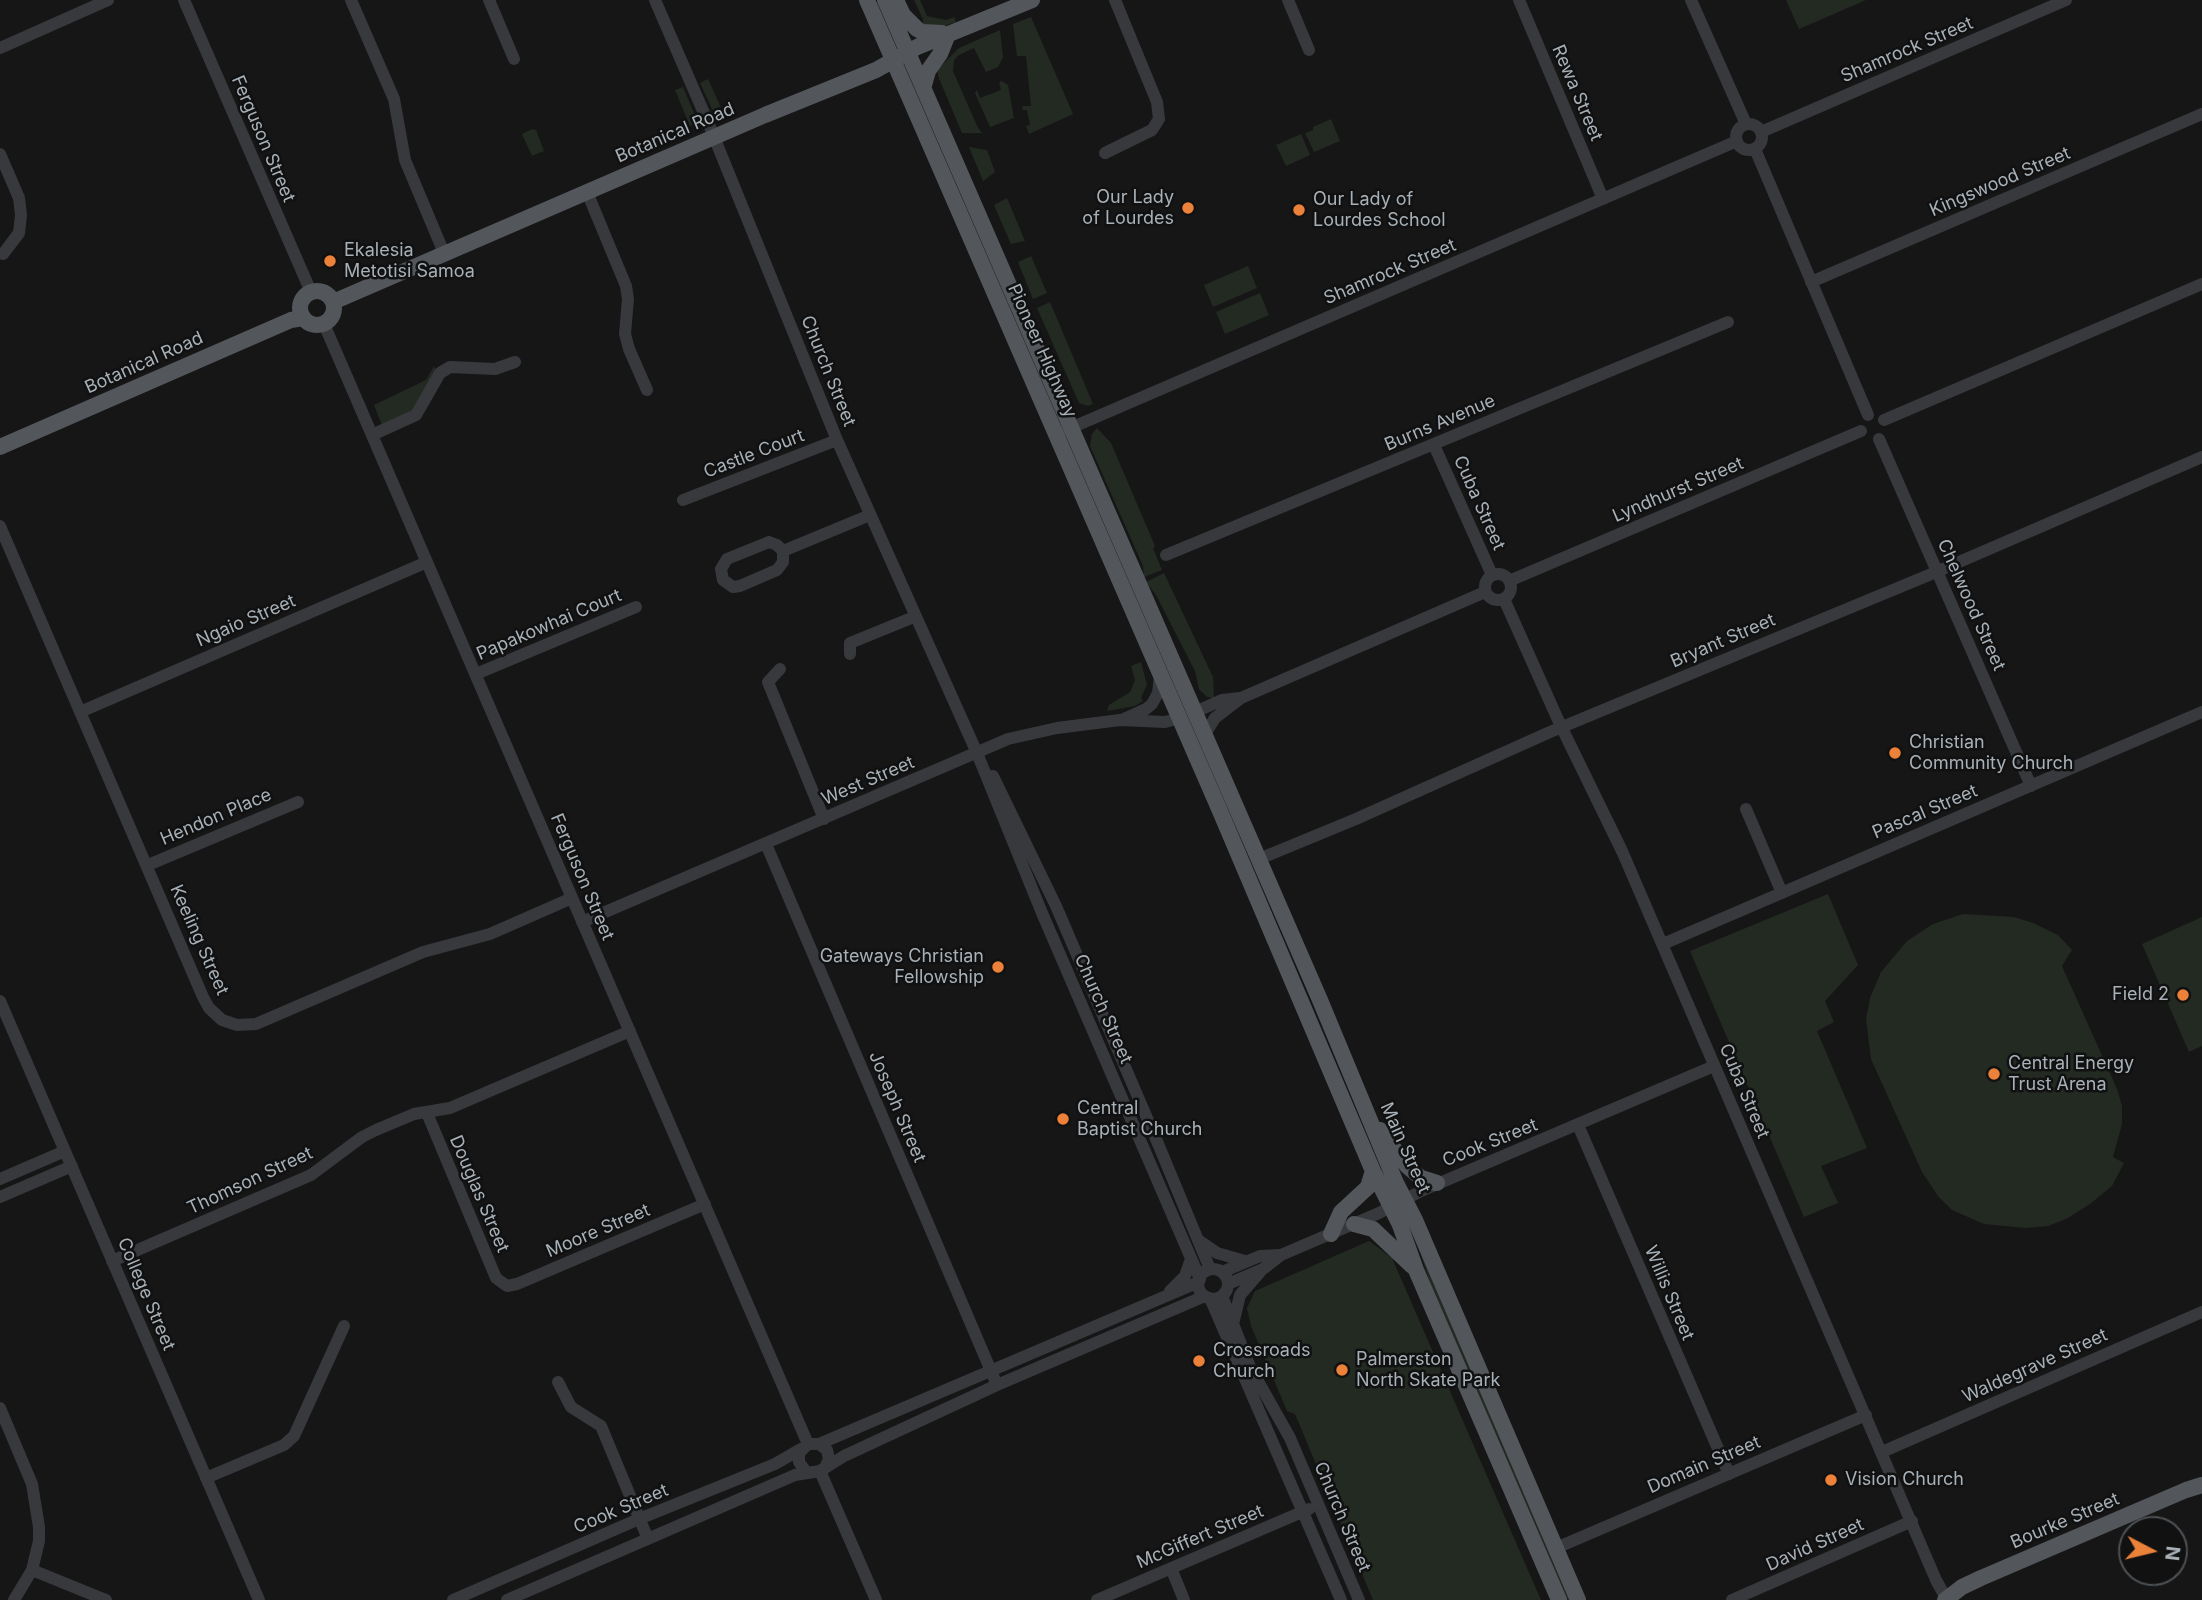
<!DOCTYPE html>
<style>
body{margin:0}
#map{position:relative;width:2202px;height:1600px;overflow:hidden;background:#161617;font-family:Inter,sans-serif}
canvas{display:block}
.north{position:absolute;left:2118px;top:1516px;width:70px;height:70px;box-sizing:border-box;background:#111112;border:2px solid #4d5154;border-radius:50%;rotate:97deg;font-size:19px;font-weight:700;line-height:28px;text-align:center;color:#a8b1b7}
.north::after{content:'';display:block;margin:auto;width:24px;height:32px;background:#ec8139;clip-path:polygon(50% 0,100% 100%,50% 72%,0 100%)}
</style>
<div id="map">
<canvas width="2202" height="1600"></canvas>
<div class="north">N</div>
</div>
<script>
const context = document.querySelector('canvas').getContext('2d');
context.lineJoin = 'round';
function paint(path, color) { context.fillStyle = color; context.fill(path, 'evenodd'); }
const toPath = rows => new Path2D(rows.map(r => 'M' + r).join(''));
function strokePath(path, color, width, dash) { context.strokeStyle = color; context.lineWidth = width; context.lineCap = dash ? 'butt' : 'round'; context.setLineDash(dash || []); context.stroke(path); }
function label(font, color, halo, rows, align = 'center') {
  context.font = font + ' Inter,sans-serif'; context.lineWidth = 5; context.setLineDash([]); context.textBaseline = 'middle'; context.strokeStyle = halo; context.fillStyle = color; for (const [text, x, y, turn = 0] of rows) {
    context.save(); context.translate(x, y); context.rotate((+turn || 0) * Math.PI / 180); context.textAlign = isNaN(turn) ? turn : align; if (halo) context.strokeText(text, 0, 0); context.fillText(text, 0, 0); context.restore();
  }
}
paint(toPath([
 [914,0,920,0,927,16,946,20,954,17,956,22,939,28,923,26,923,19],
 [1786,0,1866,0,1799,29],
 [1031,17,1073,114,1029,134,1026,126,1030,125,1027,110,1023,110,1022,106,1031,106,1026,56,1017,56,1013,24],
 [1000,30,1003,57,998,67,986,72,974,48,959,55,954,60,953,71,978,128,982,133,962,133,938,76,938,69,959,48],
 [708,79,723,112,717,115,712,109,700,83],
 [1002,81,1008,85,1014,118,990,127,975,93,977,90,980,98,1001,90,999,82],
 [683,87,696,118,697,123,690,126,675,90],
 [1331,119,1340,141,1314,152,1305,133,1313,130,1313,127],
 [532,129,536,130,544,151,532,156,522,134],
 [1301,134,1310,155,1286,166,1276,145],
 [969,147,987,150,995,172,983,181],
 [1007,198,1025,241,1011,244,994,205],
 [1031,256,1047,293,1033,299,1018,262],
 [1248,266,1257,288,1213,307,1204,285],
 [1260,293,1269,315,1225,334,1216,312],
 [1050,302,1093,404,1088,406,1079,403,1037,308],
 [434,366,437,373,416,409,382,425,374,405,426,380],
 [1097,428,1111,443,1155,546,1153,548,1162,570,1144,577,1143,566,1090,446,1092,434],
 [1164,573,1213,677,1214,698,1207,697,1199,689,1195,671,1156,595,1146,582],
 [1141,662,1147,685,1141,698,1143,701,1135,706,1107,711,1109,705,1130,692,1135,680,1131,666],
 [1828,894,1858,965,1825,1001,1834,1022,1817,1031,1867,1148,1821,1166,1838,1203,1804,1217,1690,951],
 [1963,914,2014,917,2033,923,2058,935,2072,950,2062,966,2117,1089,2122,1106,2122,1124,2113,1157,2124,1163,2112,1186,2090,1204,2066,1219,2048,1226,2026,1228,1984,1224,1952,1210,1938,1196,1922,1172,1871,1059,1866,1019,1870,998,1881,972,1907,941,1933,924],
 [2202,917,2202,1046,2189,1052,2142,944],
 [1369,1241,1392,1258,1541,1600,1373,1600,1295,1414,1287,1411,1251,1326,1247,1308,1255,1291],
 [1423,1254,1571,1600,1566,1600,1432,1288,1421,1255]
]), '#232a22');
strokePath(toPath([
 [184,0,311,292],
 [351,0,394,99,405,160,444,253],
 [489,0,514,59],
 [655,0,710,127,837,440,977,753,1042,913,1200,1279],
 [1288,0,1309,50],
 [1519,0,1603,199],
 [1691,0,1746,124],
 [0,48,108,0],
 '1736 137a13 13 0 1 1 26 0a13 13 0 1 1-26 0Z',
 [1761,132,2066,0],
 [1755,149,1868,415],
 [1105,153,1152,130,1159,119,1157,102,1115,0],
 [0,154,19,198,21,215,19,233,3,254],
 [587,192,626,286,628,299,625,334,629,349,647,390],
 [1811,282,2202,114],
 [324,324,808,1444],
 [1884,420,2202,284],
 [1066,430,1737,141],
 [372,435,416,415,440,373,450,367,495,369,515,362],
 [1879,439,2031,786],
 [1434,445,1492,575],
 [683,500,837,440],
 [0,526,203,997,209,1008,222,1020,237,1025,256,1024,423,952,490,934,572,898],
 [769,542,777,545,783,551,783,562,777,570,740,586,733,587,723,580,721,569,727,559,769,542],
 [783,551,870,515],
 [1166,555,1728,322],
 '1485 587a13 13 0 1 1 26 0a13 13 0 1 1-26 0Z',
 [1509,581,1861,431],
 [1504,599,1559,722,1622,851,1936,1580,1947,1600],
 [850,654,850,643,914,617],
 [780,669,768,682,824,819],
 [476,674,636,607],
 [80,712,427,562],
 [1195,712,1222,700,1240,698],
 [1124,719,1146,709,1152,704,1158,693,1160,676],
 [1205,734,1215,718,1241,698,1485,592],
 [993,776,1056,906,1159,1146,1210,1269],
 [1746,809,1782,893],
 [766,844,997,1385],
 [1259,859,1356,819,1550,732,1929,575,2202,457],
 [148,865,298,802],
 [582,922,1008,739,1057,728,1120,720,1165,722,1180,718],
 [1663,944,2202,712],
 [0,1001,259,1600],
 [427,1113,496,1278,507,1286,517,1284,705,1204],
 [1578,1125,1729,1474],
 [0,1179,65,1151],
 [0,1197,72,1166],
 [1198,1240,1217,1253,1245,1261],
 [112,1261,311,1175,362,1137,376,1130,414,1114,450,1108,630,1031],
 '1198 1284a15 15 0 1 1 30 0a15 15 0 1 1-30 0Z',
 [1222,1272,1260,1256,1280,1255],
 [1228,1284,1263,1269,1281,1255,1379,1213,1421,1191,1714,1066],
 [1170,1291,1185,1276,1191,1259],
 [1222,1296,1250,1367,1290,1438,1359,1600],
 [1210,1298,1341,1600],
 [1233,1324,1240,1295,1260,1272],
 [558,1382,571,1407,601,1426,648,1539],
 [0,1408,32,1484,39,1527,39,1541,32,1570,14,1600],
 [819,1444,1199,1282],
 [1882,1452,2202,1312],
 [825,1468,844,1456,997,1385,1205,1296],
 [820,1471,876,1600],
 [206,1478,284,1445,294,1436,344,1326],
 [1556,1548,1866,1415],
 [1171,1568,1184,1600],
 [32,1570,106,1600],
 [453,1600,639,1519,775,1464,801,1449],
 [507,1600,795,1475,820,1471,825,1468,829,1459,827,1450,819,1444,808,1444,799,1453,799,1462,806,1472],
 [1097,1600,1309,1509],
 [1732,1600,1912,1521]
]), '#37393c', 12);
strokePath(toPath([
 [867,0,1220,811,1373,1171,1400,1225,1416,1270,1559,1600],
 [885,0,1320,1000,1396,1183,1415,1220,1578,1600],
 [896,0,903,15,917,29,922,32,942,33],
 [924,85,928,71,940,54,948,34],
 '300 308a17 17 0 1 1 34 0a17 17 0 1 1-34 0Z',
 [333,302,765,115,876,70,917,47,1032,0],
 [0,447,291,320,303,318],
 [1380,1130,1407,1166,1421,1178,1437,1183],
 [1354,1224,1373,1229,1412,1266],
 [1331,1234,1341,1212,1368,1187,1373,1171],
 [1945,1600,1962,1587,1981,1578,2186,1490,2202,1485]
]), '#53575b', 16);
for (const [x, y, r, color] of [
 [1188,208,7,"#ec8139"],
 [1299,210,7,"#ec8139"],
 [330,261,7,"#ec8139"],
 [1895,753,7,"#ec8139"],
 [998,967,7,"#ec8139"],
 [2183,995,7,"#ec8139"],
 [1994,1074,7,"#ec8139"],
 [1063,1119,7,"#ec8139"],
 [1199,1361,7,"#ec8139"],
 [1342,1370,7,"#ec8139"],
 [1831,1480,7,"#ec8139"]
]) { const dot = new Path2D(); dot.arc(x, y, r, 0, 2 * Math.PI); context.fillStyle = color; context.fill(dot); strokePath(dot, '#111112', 2.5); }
label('18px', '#a8b1b7', '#111112', [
 ["Shamrock Street",1907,50,-23],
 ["Rewa Street",1577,93,67],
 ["Botanical Road",675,133,-23],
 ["Ferguson Street",263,139,67],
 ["Kingswood Street",2000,182,-23],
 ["Shamrock Street",1390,272,-23],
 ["Pioneer Highway",1042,351,66],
 ["Botanical Road",144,363,-24],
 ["Church Street",828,371,68],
 ["Burns Avenue",1440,423,-23],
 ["Castle Court",754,454,-21],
 ["Lyndhurst Street",1678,490,-23],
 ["Cuba Street",1479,503,66],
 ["Chelwood Street",1971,605,66],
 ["Ngaio Street",246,621,-23],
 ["Papakowhai Court",549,625,-23],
 ["Bryant Street",1723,641,-23],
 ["West Street",868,781,-23],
 ["Pascal Street",1925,812,-23],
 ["Hendon Place",216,817,-23],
 ["Ferguson Street",582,877,67],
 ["Keeling Street",199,940,66],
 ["Church Street",1103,1009,66],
 ["Cuba Street",1744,1091,67],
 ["Joseph Street",897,1107,67],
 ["Cook Street",1490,1143,-22],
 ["Main Street",1405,1148,66],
 ["Thomson Street",250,1181,-25],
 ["Douglas Street",479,1194,67],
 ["Moore Street",598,1231,-23],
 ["Willis Street",1669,1293,67],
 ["College Street",146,1294,67],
 ["Waldegrave Street",2035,1366,-24],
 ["Domain Street",1704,1465,-23],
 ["Cook Street",621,1509,-23],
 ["Church Street",1342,1517,67],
 ["Bourke Street",2065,1521,-23],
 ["McGiffert Street",1200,1537,-23],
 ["David Street",1815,1545,-24]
]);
label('18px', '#a8b1b7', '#111112', [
 ["Our Lady",1174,198,"right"],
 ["of Lourdes",1174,219,"right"],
 ["Our Lady of",1313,200],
 ["Lourdes School",1313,221],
 ["Ekalesia",344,251],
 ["Metotisi Samoa",344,272],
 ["Christian",1909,743],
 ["Community Church",1909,764],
 ["Gateways Christian",984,957,"right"],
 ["Fellowship",984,978,"right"],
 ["Field 2",2169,995,"right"],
 ["Central Energy",2008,1064],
 ["Trust Arena",2008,1085],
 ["Central",1077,1109],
 ["Baptist Church",1077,1130],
 ["Crossroads",1213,1351],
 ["Church",1213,1372],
 ["Palmerston",1356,1360],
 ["North Skate Park",1356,1381],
 ["Vision Church",1845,1480]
], 'left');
</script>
